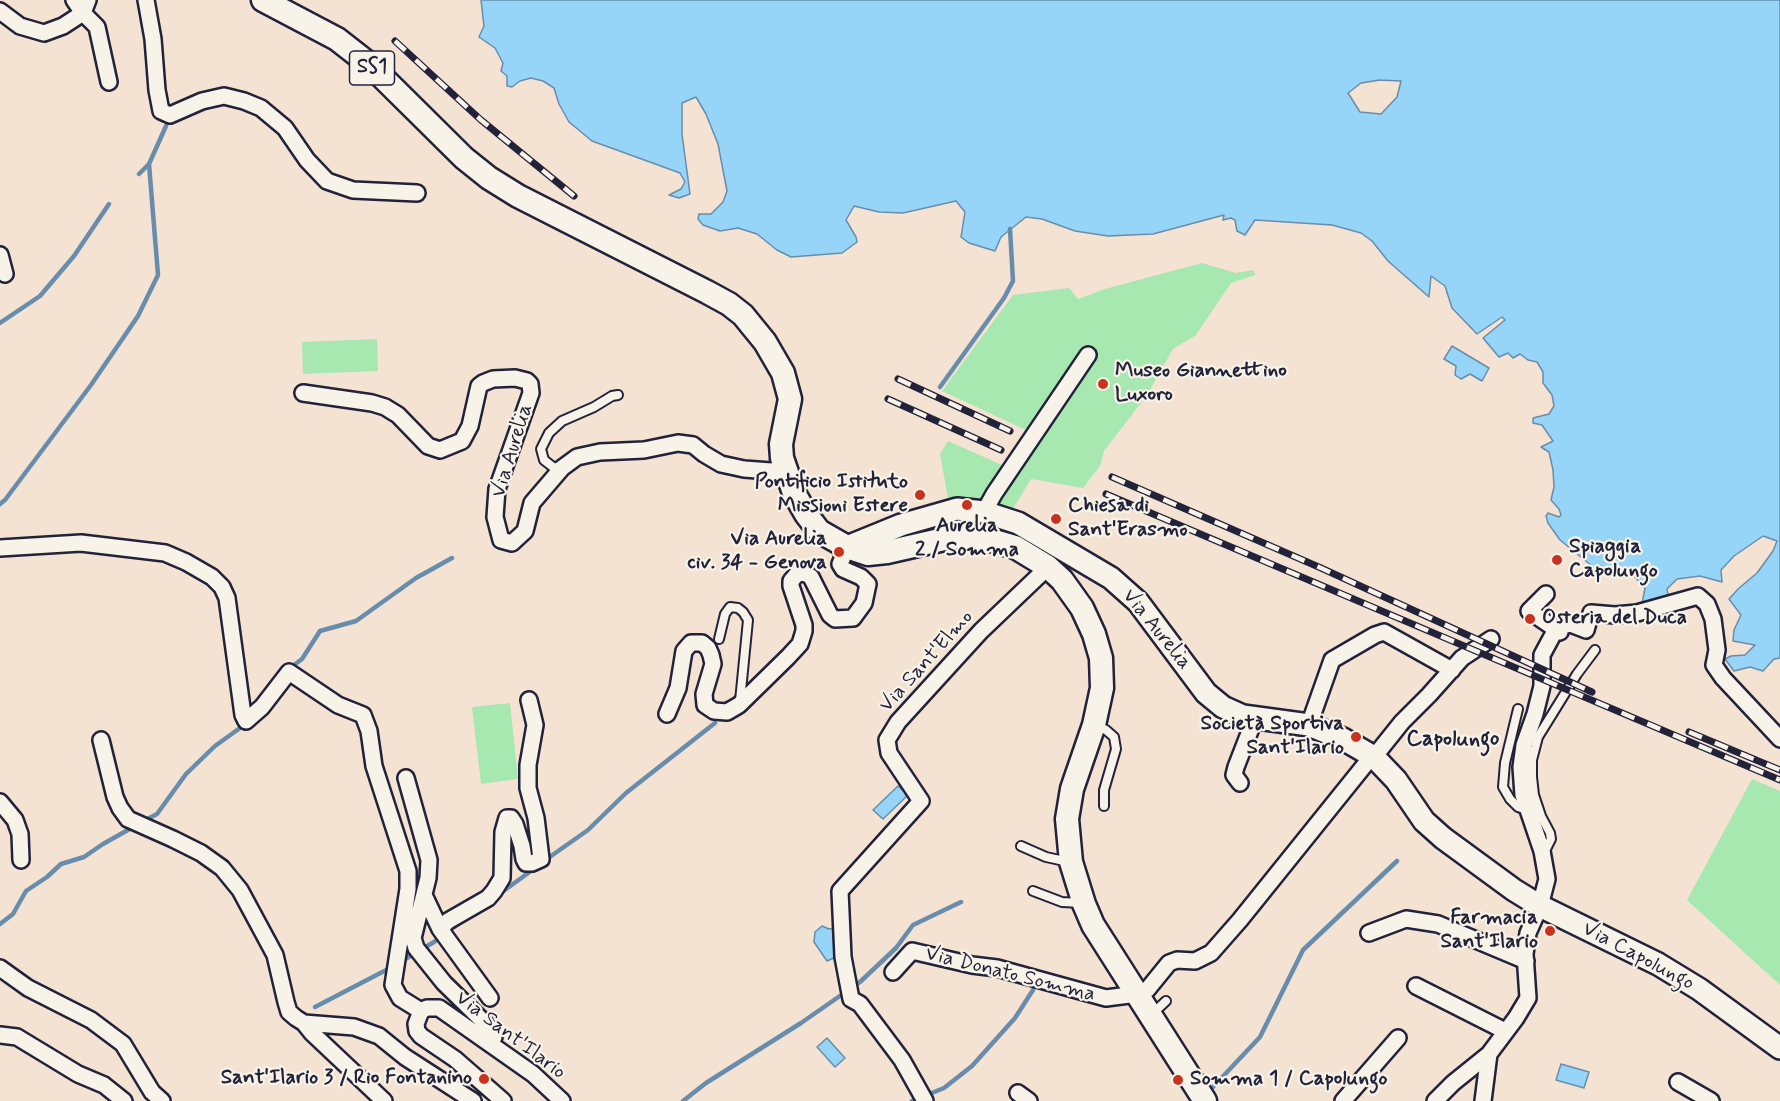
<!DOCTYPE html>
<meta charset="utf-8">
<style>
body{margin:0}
canvas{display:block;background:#f4e2d2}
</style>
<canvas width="1780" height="1101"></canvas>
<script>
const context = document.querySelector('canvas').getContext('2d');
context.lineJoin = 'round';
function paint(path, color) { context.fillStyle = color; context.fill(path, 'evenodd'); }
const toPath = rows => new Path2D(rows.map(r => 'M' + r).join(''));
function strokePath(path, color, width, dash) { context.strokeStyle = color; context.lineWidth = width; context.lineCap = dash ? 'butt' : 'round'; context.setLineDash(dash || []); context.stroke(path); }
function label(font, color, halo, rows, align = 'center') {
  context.font = font + ' Mynerve,sans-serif'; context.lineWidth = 4.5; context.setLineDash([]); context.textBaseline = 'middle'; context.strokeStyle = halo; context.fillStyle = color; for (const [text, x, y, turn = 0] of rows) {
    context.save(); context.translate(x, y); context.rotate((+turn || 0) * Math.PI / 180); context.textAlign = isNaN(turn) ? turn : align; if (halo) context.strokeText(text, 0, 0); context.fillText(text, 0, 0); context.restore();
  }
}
paint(toPath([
 [1202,263,1236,273,1254,270,1255,275,1231,283,1196,335,1173,349,1147,395,1104,451,1100,466,1083,488,1031,479,1011,512,989,501,948,498,940,454,948,441,1004,466,1026,430,942,391,1013,295,1069,288,1078,299,1105,289],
 [377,339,378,371,303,374,302,342],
 [510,703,518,779,481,784,472,707],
 [1752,779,1780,791,1780,985,1687,900]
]), '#a7e8b0');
const water = toPath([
 [481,0,1780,0,1780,658,1774,659,1763,671,1750,667,1734,671,1725,659,1731,656,1745,655,1755,645,1733,641,1734,630,1741,615,1729,599,1738,589,1757,573,1773,551,1777,541,1763,536,1734,556,1721,570,1722,582,1700,576,1677,579,1667,589,1668,595,1642,604,1645,588,1629,571,1625,575,1615,575,1601,566,1597,570,1560,540,1548,523,1546,516,1548,513,1559,517,1561,515,1559,509,1551,500,1554,487,1553,470,1549,452,1541,447,1553,441,1542,425,1533,423,1533,418,1549,414,1554,406,1552,395,1543,383,1543,372,1537,362,1528,360,1520,354,1513,358,1508,353,1499,357,1483,338,1505,320,1502,317,1477,334,1452,308,1445,286,1431,276,1429,297,1388,261,1372,241,1361,233,1332,225,1255,220,1245,235,1237,231,1235,220,1231,218,1223,220,1224,215,1153,234,1108,236,1075,231,1042,219,1026,217,1001,237,995,251,969,243,961,237,965,212,956,201,903,213,879,212,854,206,846,220,856,237,857,242,842,253,791,257,777,250,757,234,738,228,720,231,703,225,698,219,699,214,711,214,723,202,727,191,718,144,706,114,696,97,682,103,682,134,690,194,679,198,669,195,681,189,685,182,680,173,592,141,569,122,559,104,554,88,543,81,531,78,520,81,512,87,507,86,507,76,501,71,503,63,495,48,479,37,484,26,481,0],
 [1380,80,1401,81,1397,97,1381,114,1360,112,1348,93,1361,83,1380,80],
 [1452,346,1489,368,1482,381,1470,374,1461,379,1455,375,1456,366,1444,359,1452,346],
 [898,786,908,795,883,819,873,810,898,786],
 [822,926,829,929,835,928,836,957,827,961,814,942,815,932,822,926],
 [827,1038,845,1058,835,1067,817,1047,827,1038],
 [1561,1064,1589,1072,1584,1088,1556,1080,1561,1064]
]);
paint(water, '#97d5f8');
strokePath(water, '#688dac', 1.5);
strokePath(toPath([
 [139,174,149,164],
 [0,323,40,296,74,256,109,204],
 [940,387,1004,298,1013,281,1010,229],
 [0,504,5,500,91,385,138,316,158,275,149,164,166,126],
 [290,668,302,659,320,631,356,621,416,578,452,558],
 [142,822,157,814,186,774,215,746,240,728,244,722],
 [544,861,588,830,626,793,715,723],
 [498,895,535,868],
 [0,924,13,914,26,891,47,877,61,864,84,857,103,844,135,826],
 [402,961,434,942,462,921],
 [315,1007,392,967],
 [1212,1088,1260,1037,1303,950,1397,861],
 [683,1101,706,1083,801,1023,860,982,896,948,913,925,961,902],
 [912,1101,944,1088,972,1066,1015,1018,1033,990]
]), '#688dac', 4.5);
const lane = toPath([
 [560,468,553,467,544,460,541,449,549,433,562,421,594,407,612,396,618,395],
 [719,639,725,614,730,607,738,608,743,612,748,620,740,701],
 [1518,709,1505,763,1503,787,1510,799,1518,807,1527,810],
 [1095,725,1106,730,1114,737,1116,749,1104,790,1104,806],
 [1021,846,1046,857,1069,862],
 [1544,853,1551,839,1550,833,1541,816,1534,795,1532,777,1532,760,1538,737,1577,674,1595,650],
 [1033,891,1062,902,1082,903],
 [1152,1014,1166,1001]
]);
const street = toPath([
 [74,0,83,13,97,27,109,82],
 [146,0,153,39,157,90,161,111,170,115,202,101,224,96,244,101,261,108,285,128,307,160,327,181,353,190,417,193],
 [0,11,20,26,44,33,63,26,83,13,88,0],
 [0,255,5,274],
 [303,393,372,403,385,407,398,415,428,446,440,450,462,441,470,426,479,386,483,383,493,379,515,378,527,381,530,384,531,393,497,489,495,517,501,540,512,543,525,531,532,503,562,468,577,457,600,452,644,450,678,443,693,445,704,454,721,464,744,469,771,471,785,469],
 [984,512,994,494,1088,355],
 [0,548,81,543,165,553,186,562,212,577,222,587,227,598,243,715,246,721,262,707,289,672,338,705,363,715,369,731,374,766,408,871,408,889,393,985,400,998,421,1011],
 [1546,594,1529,611,1560,632],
 [1567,625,1568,623,1586,630,1591,613,1615,615,1637,613,1698,596,1707,604,1713,619,1717,650,1714,665,1723,678,1780,739],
 [667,714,678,688,684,651,691,643,702,643,708,648,711,655,713,664,704,694,705,705,714,711,727,712,739,705,788,657,800,644,804,631,804,625,791,586,791,581,797,574,805,573,811,577,830,615,835,619,853,618,864,603,868,584,861,577,843,569,840,564,847,547],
 [1309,725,1332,660,1375,635,1384,632,1452,670],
 [101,740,115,797,120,808,128,819,173,839,201,853,222,868,240,890,275,955,286,1002,289,1012,296,1018,304,1023,354,1027,379,1036,405,1057,473,1101],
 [1374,757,1402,722,1429,695,1462,658,1491,639],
 [406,778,429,860,428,878,413,938,416,948,444,983,492,1030,494,1037,490,1044],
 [1240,783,1234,775,1236,767,1255,718],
 [0,802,15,820,20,834,21,860],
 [424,895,440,929,490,998],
 [440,929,448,921,488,898,494,891,502,878,503,832,507,818,511,818,515,824,522,846,524,859,526,863,532,863,541,859,536,818,528,788,528,765,535,725,529,700],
 [1369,933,1406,919,1438,924,1526,961],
 [0,968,28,988,91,1020,123,1044,152,1092,162,1101],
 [893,972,912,951,972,965,997,968,1106,998,1137,994,1147,990,1169,963,1177,960,1195,961,1211,953,1240,920,1372,756],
 [1416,986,1505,1031],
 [304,1023,312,1033,384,1101],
 [0,1035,17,1037,78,1074,104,1085,124,1101],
 [1678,1082,1711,1101],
 [1018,1093,1029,1101],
 [503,1101,455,1059,421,1036,417,1031,416,1024,421,1011,427,1008,439,1008,533,1074,562,1101],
 [925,1101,902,1060,860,1004,851,999,843,957,840,891,921,801,889,753,887,740,898,722,981,631,1048,567],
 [1343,1101,1398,1038],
 [1435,1101,1453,1083,1489,1054,1516,1018,1528,998,1525,954,1528,933,1540,906,1547,879,1542,851,1523,795,1521,767,1524,745,1535,714,1542,686,1542,655,1556,629],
 [1483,1101,1489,1054]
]);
const secondary = toPath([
 [847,547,901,525,957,509,984,512,1018,523,1111,578,1138,602,1206,693,1223,707,1243,716,1309,725,1343,739,1374,757,1396,780,1424,821,1443,838,1514,890,1540,906,1658,964,1699,989,1780,1048]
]);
const primary = toPath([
 [263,0,337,39,369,64,464,158,489,178,518,196,707,292,729,304,743,315,765,342,783,373,790,399,781,444,782,458,794,493,806,514,819,531,847,547,868,554,887,552,953,537,981,537,1015,547,1048,567,1062,580,1082,608,1094,634,1101,658,1102,688,1094,725,1072,789,1067,819,1071,862,1084,904,1093,925,1205,1101]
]);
strokePath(lane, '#22223b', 12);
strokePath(street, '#22223b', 20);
strokePath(secondary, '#22223b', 26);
strokePath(primary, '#22223b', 27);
strokePath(lane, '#f7f3e8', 8);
strokePath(street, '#f7f3e8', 15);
strokePath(secondary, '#f7f3e8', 21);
strokePath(primary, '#f7f3e8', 22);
const rail = toPath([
 [395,41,481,120,574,196],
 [898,379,1010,431],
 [888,399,1001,450],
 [1112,477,1321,568,1592,692],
 [1106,494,1780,780],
 [1689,732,1780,770]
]);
strokePath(rail, '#22223b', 7);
strokePath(rail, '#f7f3e8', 4.5, [14]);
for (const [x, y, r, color] of [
 [1103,384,6,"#c8321e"],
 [920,495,6,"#c8321e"],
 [967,505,6,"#c8321e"],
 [1056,519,6,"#c8321e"],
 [839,552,6,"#c8321e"],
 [1557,560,6,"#c8321e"],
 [1530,619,6,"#c8321e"],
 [1356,737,6,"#c8321e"],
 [1550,931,6,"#c8321e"],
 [484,1079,6,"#c8321e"],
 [1178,1080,6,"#c8321e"]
]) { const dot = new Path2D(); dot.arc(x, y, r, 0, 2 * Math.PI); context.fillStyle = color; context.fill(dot); strokePath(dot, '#f7f3e8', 2); }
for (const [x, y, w] of [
 [372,68,45]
]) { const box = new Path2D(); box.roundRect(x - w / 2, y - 17, w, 34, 4.5); context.fillStyle = '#f7f3e8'; context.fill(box); strokePath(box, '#22223b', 1.5); }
label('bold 20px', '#22223b', null, [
 ["SS1",372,68]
]);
label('bold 21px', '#22223b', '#f7f3e8', [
 ["Museo Giannettino",1115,372],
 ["Luxoro",1115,396],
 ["Pontificio Istituto",908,483,"right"],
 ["Missioni Estere",908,507,"right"],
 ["Chiesa di",1068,507],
 ["Sant'Erasmo",1068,531],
 ["Aurelia",967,527,"center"],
 ["2 / Somma",967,551,"center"],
 ["Via Aurelia",827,540,"right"],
 ["civ. 34 - Genova",827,564,"right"],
 ["Spiaggia",1569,548],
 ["Capolungo",1569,572],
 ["Osteria del Duca",1542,619],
 ["Società Sportiva",1344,725,"right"],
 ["Sant'Ilario",1344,749,"right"],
 ["Farmacia",1538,919,"right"],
 ["Sant'Ilario",1538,943,"right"],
 ["Sant'Ilario 3 / Rio Fontanino",472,1079,"right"],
 ["Somma 1 / Capolungo",1190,1080]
], 'left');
label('21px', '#22223b', '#f7f3e8', [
 ["Via Aurelia",513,451,-73],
 ["Via Aurelia",1156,630,51],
 ["Via Sant'Elmo",927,662,-48],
 ["Via Capolungo",1638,957,28],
 ["Via Donato Somma",1010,975,14],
 ["Via Sant'Ilario",510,1036,37]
]);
label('bold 22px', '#22223b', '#f7f3e8', [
 ["Capolungo",1453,740]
]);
</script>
